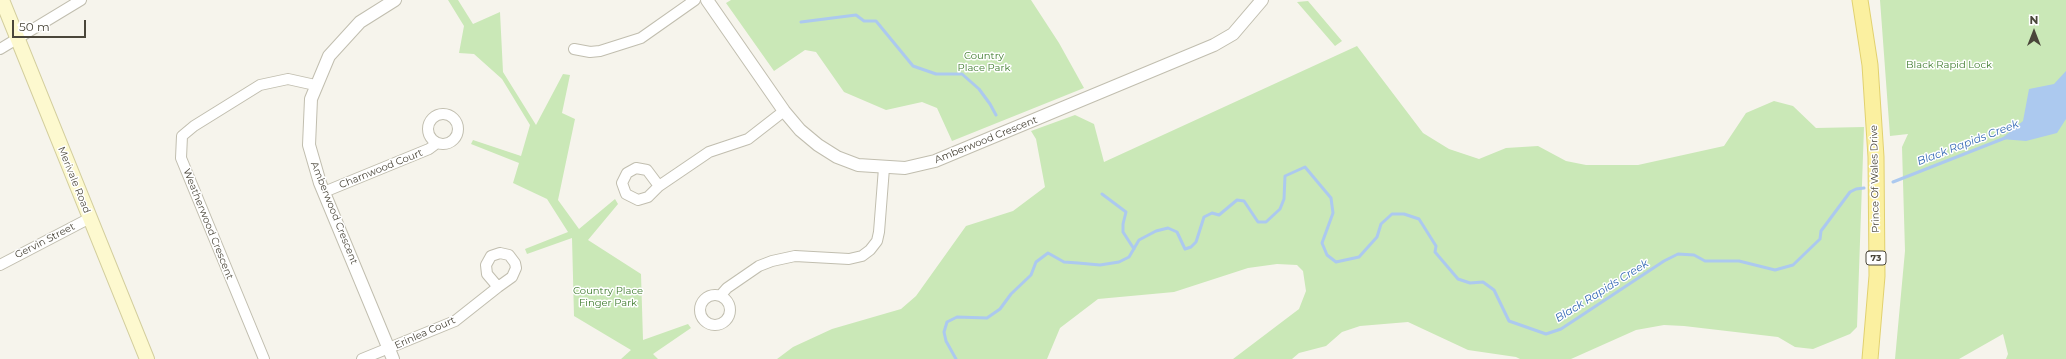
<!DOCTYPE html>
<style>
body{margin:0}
#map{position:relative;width:2066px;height:359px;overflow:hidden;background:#f6f4ec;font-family:Montserrat,sans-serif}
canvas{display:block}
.north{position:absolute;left:2014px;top:12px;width:40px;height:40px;-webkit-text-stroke:3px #fff;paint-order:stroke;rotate:0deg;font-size:11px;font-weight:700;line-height:16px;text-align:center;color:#4a463a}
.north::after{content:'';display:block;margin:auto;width:14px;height:18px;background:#4a463a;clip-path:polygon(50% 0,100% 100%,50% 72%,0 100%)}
.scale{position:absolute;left:12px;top:20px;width:74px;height:18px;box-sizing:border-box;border:2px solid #4a463a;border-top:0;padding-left:5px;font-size:12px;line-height:14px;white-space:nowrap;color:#4a463a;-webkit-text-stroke:3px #fff;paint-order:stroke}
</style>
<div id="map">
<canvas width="2066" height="359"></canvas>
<div class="north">N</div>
<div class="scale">50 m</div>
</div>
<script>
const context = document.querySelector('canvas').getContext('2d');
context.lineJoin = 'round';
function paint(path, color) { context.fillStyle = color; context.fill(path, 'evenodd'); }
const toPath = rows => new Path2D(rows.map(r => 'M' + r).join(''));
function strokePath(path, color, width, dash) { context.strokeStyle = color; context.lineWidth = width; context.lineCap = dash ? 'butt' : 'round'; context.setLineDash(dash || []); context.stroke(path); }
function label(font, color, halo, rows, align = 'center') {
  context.font = font + ' Montserrat,sans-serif'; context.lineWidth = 3; context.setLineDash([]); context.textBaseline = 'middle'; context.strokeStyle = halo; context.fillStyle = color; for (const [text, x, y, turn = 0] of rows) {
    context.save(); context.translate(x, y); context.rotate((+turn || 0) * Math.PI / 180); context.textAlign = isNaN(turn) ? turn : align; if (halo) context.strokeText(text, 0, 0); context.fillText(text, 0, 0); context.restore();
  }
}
paint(toPath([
 [448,0,458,0,473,24,500,12,503,72,536,125,563,74,570,75,562,113,575,119,558,200,579,229,615,199,618,204,588,240,641,274,643,340,688,324,691,328,653,354,658,359,621,359,631,350,574,316,572,238,527,254,525,249,568,232,547,199,513,183,519,163,471,144,473,140,521,156,530,125,502,79,474,54,459,53,464,26],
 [731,0,1031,0,1059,43,1084,88,952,141,937,108,922,102,886,110,844,92,816,52,805,50,774,71,726,3],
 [1880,0,2066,0,2066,359,2006,359,2008,354,2003,334,1959,359,1895,359,1905,251,1902,147,1908,134,1890,136],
 [1308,1,1342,41,1335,46,1297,2],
 [1357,46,1423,133,1449,149,1479,159,1506,148,1538,146,1566,161,1586,165,1638,165,1724,146,1746,113,1774,101,1793,106,1816,128,1864,127,1857,327,1850,334,1813,349,1795,347,1778,337,1684,326,1664,325,1636,330,1571,359,1520,359,1516,357,1468,350,1408,322,1360,326,1342,332,1326,346,1299,353,1292,359,1233,359,1299,309,1306,291,1303,271,1297,265,1277,264,1248,268,1174,292,1098,299,1060,328,1047,359,777,359,793,347,832,329,901,309,916,296,966,226,1013,211,1045,187,1036,139,1031,131,1075,115,1094,124,1104,162]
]), '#cae8b7');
paint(toPath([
 [2066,71,2066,119,2057,133,2026,141,2001,139,2023,121,2029,89,2054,84]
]), '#acc9ef');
strokePath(toPath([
 [801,22,856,15,864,21,876,21,913,66,936,74,962,74,979,89,990,104,996,115],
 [1893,182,2005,138],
 [1102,194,1126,212,1123,224,1123,232,1134,249],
 [956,359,946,341,944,332,947,322,957,317,987,318,1000,309,1011,294,1031,275,1036,262,1048,253,1064,262,1078,263,1100,265,1119,262,1129,257,1139,240,1156,231,1168,228,1177,232,1185,249,1191,247,1196,242,1204,217,1212,213,1219,215,1237,200,1244,201,1258,222,1266,222,1280,209,1284,199,1285,176,1305,167,1331,198,1333,213,1322,243,1327,255,1336,262,1359,257,1377,237,1381,224,1392,214,1404,214,1419,219,1436,246,1435,252,1458,279,1470,283,1483,282,1494,290,1509,321,1546,334,1561,329,1664,261,1678,254,1694,255,1705,261,1739,261,1775,270,1793,265,1820,239,1821,231,1850,192,1856,189,1864,188]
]), '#acc9ef', 3);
const minor = toPath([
 [0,49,81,0],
 [574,49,590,52,600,51,641,38,695,0],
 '428 129a15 15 0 1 1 30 0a15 15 0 1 1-30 0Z',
 [636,168,647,170,659,186,648,197,638,200,626,194,622,183,627,173,636,168],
 [659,186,709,152,748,139,784,111],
 [324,192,429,149,437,143],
 [500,253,509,255,515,263,516,268,512,277,498,287,487,274,486,265,491,256,500,253],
 [0,265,90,218],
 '700 310a15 15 0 1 1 30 0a15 15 0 1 1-30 0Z',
 [720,296,727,288,759,266,772,261,795,256,849,259,862,256,870,250,877,241,879,232,884,168],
 [264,359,181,158,182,136,194,126,260,85,288,79,315,85],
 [362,359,455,321,498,287]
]);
const tertiary = toPath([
 [707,0,784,111,800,130,818,145,837,157,858,165,905,168,935,161,1214,45,1233,34,1262,0],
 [393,359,320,183,309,145,311,99,329,56,360,22,395,0]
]);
const secondary = toPath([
 [2,0,147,359]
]);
const primary = toPath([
 [1860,0,1870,65,1876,157,1877,276,1870,359]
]);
strokePath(minor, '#c1beaf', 12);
strokePath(tertiary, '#c1beaf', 14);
strokePath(secondary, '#d3ce9d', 16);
strokePath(primary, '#e1d16f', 17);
strokePath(minor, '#fff', 10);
strokePath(tertiary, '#fff', 12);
strokePath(secondary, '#fdf9cf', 14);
strokePath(primary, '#fbf0a0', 15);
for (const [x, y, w] of [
 [1876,258,20]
]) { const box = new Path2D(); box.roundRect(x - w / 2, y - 7, w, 14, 3); context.fillStyle = '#fff'; context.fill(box); strokePath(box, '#4a463a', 1); }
label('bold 9px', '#4a463a', null, [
 ["73",1876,258]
]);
label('10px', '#3e7b2d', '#fff', [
 ["Country",984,56],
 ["Place Park",984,68],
 ["Black Rapid Lock",1949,65],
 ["Country Place",608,291],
 ["Finger Park",608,303]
]);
label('10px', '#4a463a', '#fff', [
 ["Amberwood Crescent",986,140,-22],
 ["Charnwood Court",381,169,-22],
 ["Prince Of Wales Drive",1875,179,-91],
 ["Merivale Road",74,180,68],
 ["Amberwood Crescent",334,213,68],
 ["Weatherwood Crescent",208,224,68],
 ["Gervin Street",45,241,-27],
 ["Erinlea Court",425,333,-24]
]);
label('italic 11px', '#356ab4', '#fff', [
 ["Black Rapids Creek",1968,143,-21],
 ["Black Rapids Creek",1602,291,-32]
]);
</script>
